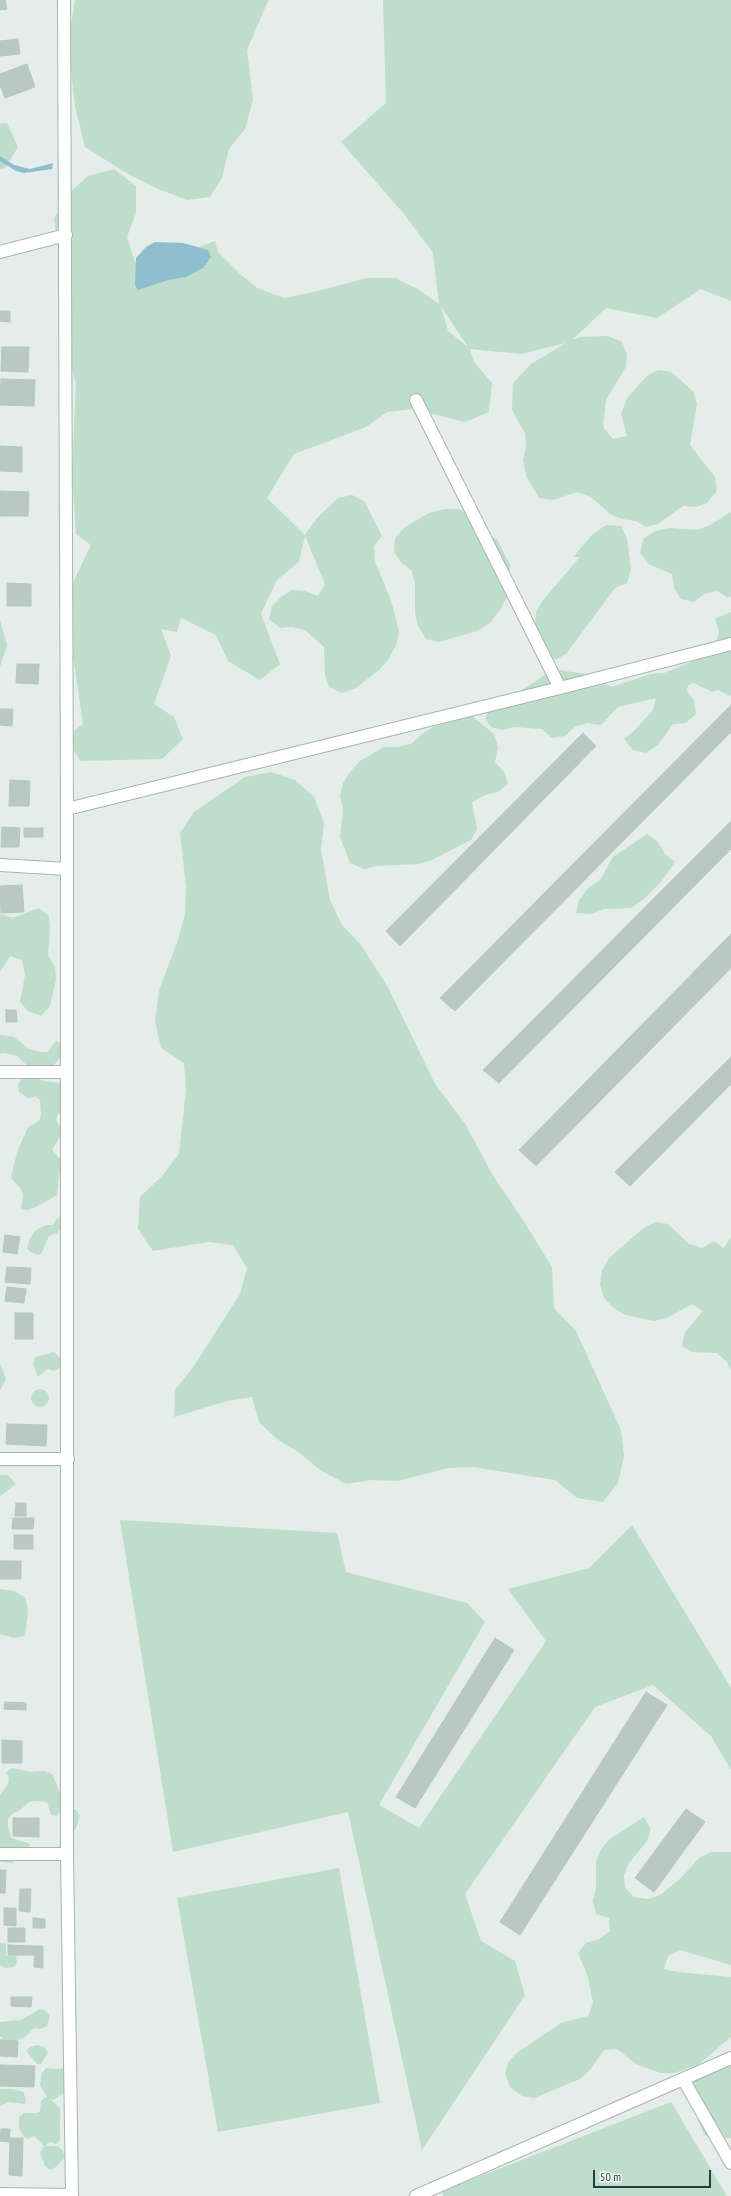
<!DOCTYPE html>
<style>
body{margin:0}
#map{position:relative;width:731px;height:2196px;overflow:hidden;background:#e4edea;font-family:"PT Sans Narrow",sans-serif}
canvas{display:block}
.scale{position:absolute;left:593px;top:2170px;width:118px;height:18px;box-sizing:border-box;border:2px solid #243e3a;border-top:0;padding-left:5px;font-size:12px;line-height:14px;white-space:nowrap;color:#243e3a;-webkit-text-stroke:3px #f5f9f8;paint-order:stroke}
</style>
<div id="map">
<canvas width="731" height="2196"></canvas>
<div class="scale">50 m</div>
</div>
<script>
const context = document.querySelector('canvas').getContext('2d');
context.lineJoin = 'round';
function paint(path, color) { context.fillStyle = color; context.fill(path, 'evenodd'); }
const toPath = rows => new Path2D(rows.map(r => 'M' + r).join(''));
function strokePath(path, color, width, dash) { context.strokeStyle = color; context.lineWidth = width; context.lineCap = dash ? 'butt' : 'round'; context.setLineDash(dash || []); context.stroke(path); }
paint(toPath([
 [75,0,270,0,268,1,247,50,253,100,245,129,229,149,222,178,210,197,187,200,158,189,128,174,85,147,75,106,68,42],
 [383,0,731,0,731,301,701,289,657,318,606,308,572,340,580,337,608,336,622,342,627,354,626,367,606,400,603,427,613,439,627,436,621,414,627,398,647,376,658,370,671,372,693,391,697,404,690,445,715,477,717,491,707,503,696,507,683,506,658,524,646,527,636,521,622,519,610,514,591,497,577,492,553,500,539,498,526,476,523,460,526,447,525,433,512,410,513,383,531,364,566,343,521,354,470,349,474,362,492,383,489,412,465,422,413,409,387,412,366,427,294,454,267,498,305,535,317,518,338,498,352,495,364,501,382,536,374,546,375,562,391,600,399,631,397,643,389,659,380,669,356,688,342,693,329,687,325,675,324,647,305,630,292,627,280,628,269,619,272,606,281,597,292,590,305,591,318,596,325,584,305,536,299,562,277,580,261,614,280,664,260,680,228,661,216,635,181,618,177,632,161,629,171,656,154,704,174,717,183,739,162,759,80,761,66,737,83,724,72,648,71,587,91,545,76,534,72,473,76,383,68,356,72,301,58,247,54,219,67,195,88,176,114,169,136,186,136,213,127,237,135,263,163,261,215,241,218,252,238,272,257,288,284,298,310,293,367,278,395,278,418,289,439,304,433,253,404,214,341,142,386,103],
 [441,306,468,347,448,331],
 [7,123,18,147,5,168,0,169,0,124],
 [444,509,458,509,470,515,485,535,497,539,510,565,508,595,500,610,490,623,477,631,439,642,426,639,418,626,415,613,415,584,412,571,402,563,394,552,395,538,405,527,429,513],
 [731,512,731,596,728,598,717,591,704,594,694,602,681,599,674,588,672,574,648,564,640,553,643,539,655,531,669,528,697,530,710,525],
 [606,525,621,526,627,539,631,569,627,583,615,588,566,654,555,660,539,639,535,625,536,612,543,600,580,557,573,557,593,534],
 [731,612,731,696,718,690,712,692,694,683,688,685,687,691,694,700,696,714,686,723,673,724,659,744,646,753,633,750,624,739,634,731,653,710,656,698,618,707,601,725,587,723,575,727,565,736,552,738,542,729,514,727,502,730,491,727,485,719,488,712,545,675,559,670,586,674,612,687,650,674,664,673,691,662,715,645,719,632,715,619],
 [0,620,7,645,0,667],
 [472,716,494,734,498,747,495,762,504,772,508,784,498,792,485,795,472,802,477,829,471,840,432,860,419,864,376,866,364,869,350,863,340,837,343,810,340,796,343,783,350,772,360,761,384,747,397,747,411,744,421,735,433,727],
 [271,772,295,780,314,797,324,823,321,849,330,900,342,925,361,945,389,989,435,1084,466,1125,492,1174,523,1220,552,1267,554,1308,576,1331,621,1430,624,1456,618,1483,603,1502,577,1498,555,1480,473,1467,448,1468,398,1481,371,1480,346,1484,320,1470,300,1453,278,1440,259,1422,252,1397,227,1401,174,1417,175,1390,194,1366,240,1294,247,1268,233,1245,208,1242,153,1251,138,1229,140,1197,161,1177,179,1154,186,1090,184,1063,161,1048,155,1021,159,990,178,940,185,914,186,886,180,833,194,812,245,777],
 [647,834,658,842,665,854,675,862,661,882,643,900,631,908,604,909,591,914,576,913,579,900,588,888,600,880,613,857],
 [39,908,49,916,50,929,48,955,55,967,56,980,50,1006,41,1016,28,1011,20,1002,25,975,22,960,10,956,0,972,0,914,13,918],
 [0,1035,14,1037,29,1049,42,1052,48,1052,56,1041,62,1044,61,1057,51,1068,32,1070,17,1056,5,1053,0,1054],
 [24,1074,30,1075,43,1081,63,1083,64,1110,58,1114,56,1120,63,1132,52,1150,61,1160,57,1195,34,1208,27,1210,21,1209,23,1194,20,1188,11,1178,17,1152,28,1127,40,1120,41,1114,40,1100,35,1096,29,1099,19,1092,18,1085],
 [62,1216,64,1225,57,1233,49,1236,41,1254,38,1255,29,1251,27,1248,30,1238,36,1230,46,1225,53,1225,56,1219],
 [655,1222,668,1224,689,1244,702,1248,714,1241,724,1248,731,1237,731,1371,727,1362,717,1353,692,1352,682,1346,685,1332,703,1311,692,1304,667,1318,654,1321,625,1315,614,1308,604,1298,600,1284,602,1271,609,1258,641,1230],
 [54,1352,61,1359,62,1366,54,1371,47,1369,38,1377,33,1364,35,1357],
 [0,1364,6,1379,0,1391],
 '31 1398a9 9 0 1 1 18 0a9 9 0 1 1-18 0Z',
 [0,1475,8,1475,16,1484,0,1496],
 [120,1520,337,1533,346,1572,467,1603,485,1622,379,1805,419,1828,546,1641,508,1589,589,1568,632,1525,731,1688,731,1770,711,1736,653,1685,595,1707,465,1894,481,1941,515,1961,525,1995,422,2150,348,1812,173,1852],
 [0,1589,14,1591,25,1597,28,1611,25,1636,13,1638,0,1634],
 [12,1768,31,1772,44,1771,52,1774,65,1804,57,1816,51,1815,47,1802,36,1801,29,1802,19,1811,13,1813,8,1819,8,1826,11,1838,30,1844,28,1850,12,1863,0,1862,0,1795,8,1784,9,1778,6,1772],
 [69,1810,76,1810,80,1816,76,1828,73,1833],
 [644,1817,651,1829,647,1841,629,1863,624,1875,625,1888,634,1897,648,1899,660,1895,681,1878,699,1858,711,1852,731,1852,731,1965,680,1950,668,1956,664,1969,677,1972,731,1977,731,2037,699,2064,675,2073,660,2073,636,2064,617,2049,604,2050,589,2071,580,2079,534,2098,522,2096,510,2087,505,2073,509,2061,518,2052,561,2023,588,2016,593,2003,588,1977,578,1953,586,1943,599,1939,610,1931,609,1918,596,1914,593,1901,596,1889,596,1862,601,1849,610,1839],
 [339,1868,380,2103,218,2132,177,1898],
 [0,1943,6,1944,6,1956,16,1956,17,1963,13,1967,6,1968,0,1965],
 [40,2009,46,2011,50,2016,47,2026,41,2029,34,2028,25,2037,13,2042,5,2041,0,2036,0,2022,21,2020],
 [37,2045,44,2047,48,2052,41,2064,37,2064,26,2051,30,2047],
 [731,2051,731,2138,718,2139,704,2135,694,2109,693,2082,699,2070],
 [67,2067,65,2092,53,2100,50,2099,60,2108,60,2140,56,2144,50,2142,45,2146,58,2146,63,2151,65,2157,56,2167,50,2170,45,2166,40,2153,44,2146,34,2136,28,2139,24,2137,19,2128,19,2117,24,2113,38,2113,40,2111,41,2101,47,2097,40,2085,42,2073,46,2068,60,2069],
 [0,2089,13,2089,23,2092,26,2098,25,2104,9,2102,0,2106],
 [671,2102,727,2196,443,2196,442,2191]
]), '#beddca');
paint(toPath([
 [0,156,14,165,30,169,53,163,52,169,24,173,16,171,0,161],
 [155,242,183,243,208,250,211,257,203,268,186,277,168,280,138,290,135,285,136,258,146,247]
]), '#8fbecf');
const building = toPath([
 [0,0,5,0,7,9,0,10,0,0],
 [18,39,20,54,0,56,0,41,18,39],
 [27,64,35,87,5,98,0,85,0,74,27,64],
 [0,311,10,311,10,322,0,321,0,311],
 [2,347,29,347,28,372,1,371,2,347],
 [1,379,35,380,34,406,0,405,1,379],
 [0,446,22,447,22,472,0,471,0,446],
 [0,491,29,492,28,516,0,516,0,491],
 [7,583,31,584,31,606,7,606,7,583],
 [17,664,39,664,38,684,16,683,17,664],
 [731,705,731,732,455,1011,440,998,731,705],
 [0,709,13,709,12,726,0,725,0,709],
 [583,733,596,746,400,946,386,931,583,733],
 [10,780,30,781,29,806,9,806,10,780],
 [731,821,731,849,499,1083,483,1070,731,821],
 [2,827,20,828,19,847,1,847,2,827],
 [24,828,43,828,43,837,24,837,24,828],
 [22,885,24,912,1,913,0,886,22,885],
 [731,934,731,968,536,1166,519,1150,731,934],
 [6,1010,16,1010,17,1022,6,1022,6,1010],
 [731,1057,731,1084,630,1186,615,1172,731,1057],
 [5,1235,20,1237,17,1254,3,1252,5,1235],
 [7,1267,31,1268,30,1284,5,1282,7,1267],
 [7,1287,26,1289,24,1303,5,1301,7,1287],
 [15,1313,33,1313,33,1339,15,1339,15,1313],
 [7,1424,47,1425,46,1446,6,1444,7,1424],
 [16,1503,26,1503,26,1516,15,1516,16,1503],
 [13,1518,34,1518,33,1529,12,1529,13,1518],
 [14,1535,33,1535,33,1549,14,1549,14,1535],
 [0,1561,21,1561,21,1579,0,1579,0,1561],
 [495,1638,514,1650,415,1808,396,1797,495,1638],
 [646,1692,667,1705,520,1935,500,1922,646,1692],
 [5,1702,26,1703,26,1710,4,1709,5,1702],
 [2,1740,22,1741,22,1763,2,1763,2,1740],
 [686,1809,705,1822,654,1892,635,1878,686,1809],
 [13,1818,39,1818,39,1837,13,1836,13,1818],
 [0,1870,6,1870,5,1893,0,1893,0,1870],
 [20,1889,31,1889,30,1912,19,1911,20,1889],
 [4,1908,16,1908,16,1926,4,1925,4,1908],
 [33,1918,45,1919,45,1928,33,1928,33,1918],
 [8,1928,25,1928,25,1942,8,1942,8,1928],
 [8,1945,35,1946,34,1955,8,1955,8,1945],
 [35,1946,43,1946,43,1968,34,1967,35,1946],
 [11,1997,32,1997,31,2007,11,2006,11,1997],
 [0,2040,18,2041,17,2057,0,2056,0,2040],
 [0,2065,35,2066,34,2087,0,2086,0,2065],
 [1,2129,10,2129,9,2142,0,2141,1,2129],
 [10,2138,23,2138,22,2176,9,2175,10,2138]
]);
paint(building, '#b9c8c3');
strokePath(building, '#b7c6c2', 1);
const street = toPath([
 [64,0,67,809,67,1854,72,2196],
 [0,252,66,235],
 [416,400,560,688],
 [67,809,560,688,731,644],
 [0,865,67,869],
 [0,1072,67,1072],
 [0,1459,68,1459],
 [0,1854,67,1854],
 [683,2079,731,2163],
 [0,2194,72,2195],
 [416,2196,731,2058]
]);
strokePath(street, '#a7b5b2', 14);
strokePath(street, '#fff', 12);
</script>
